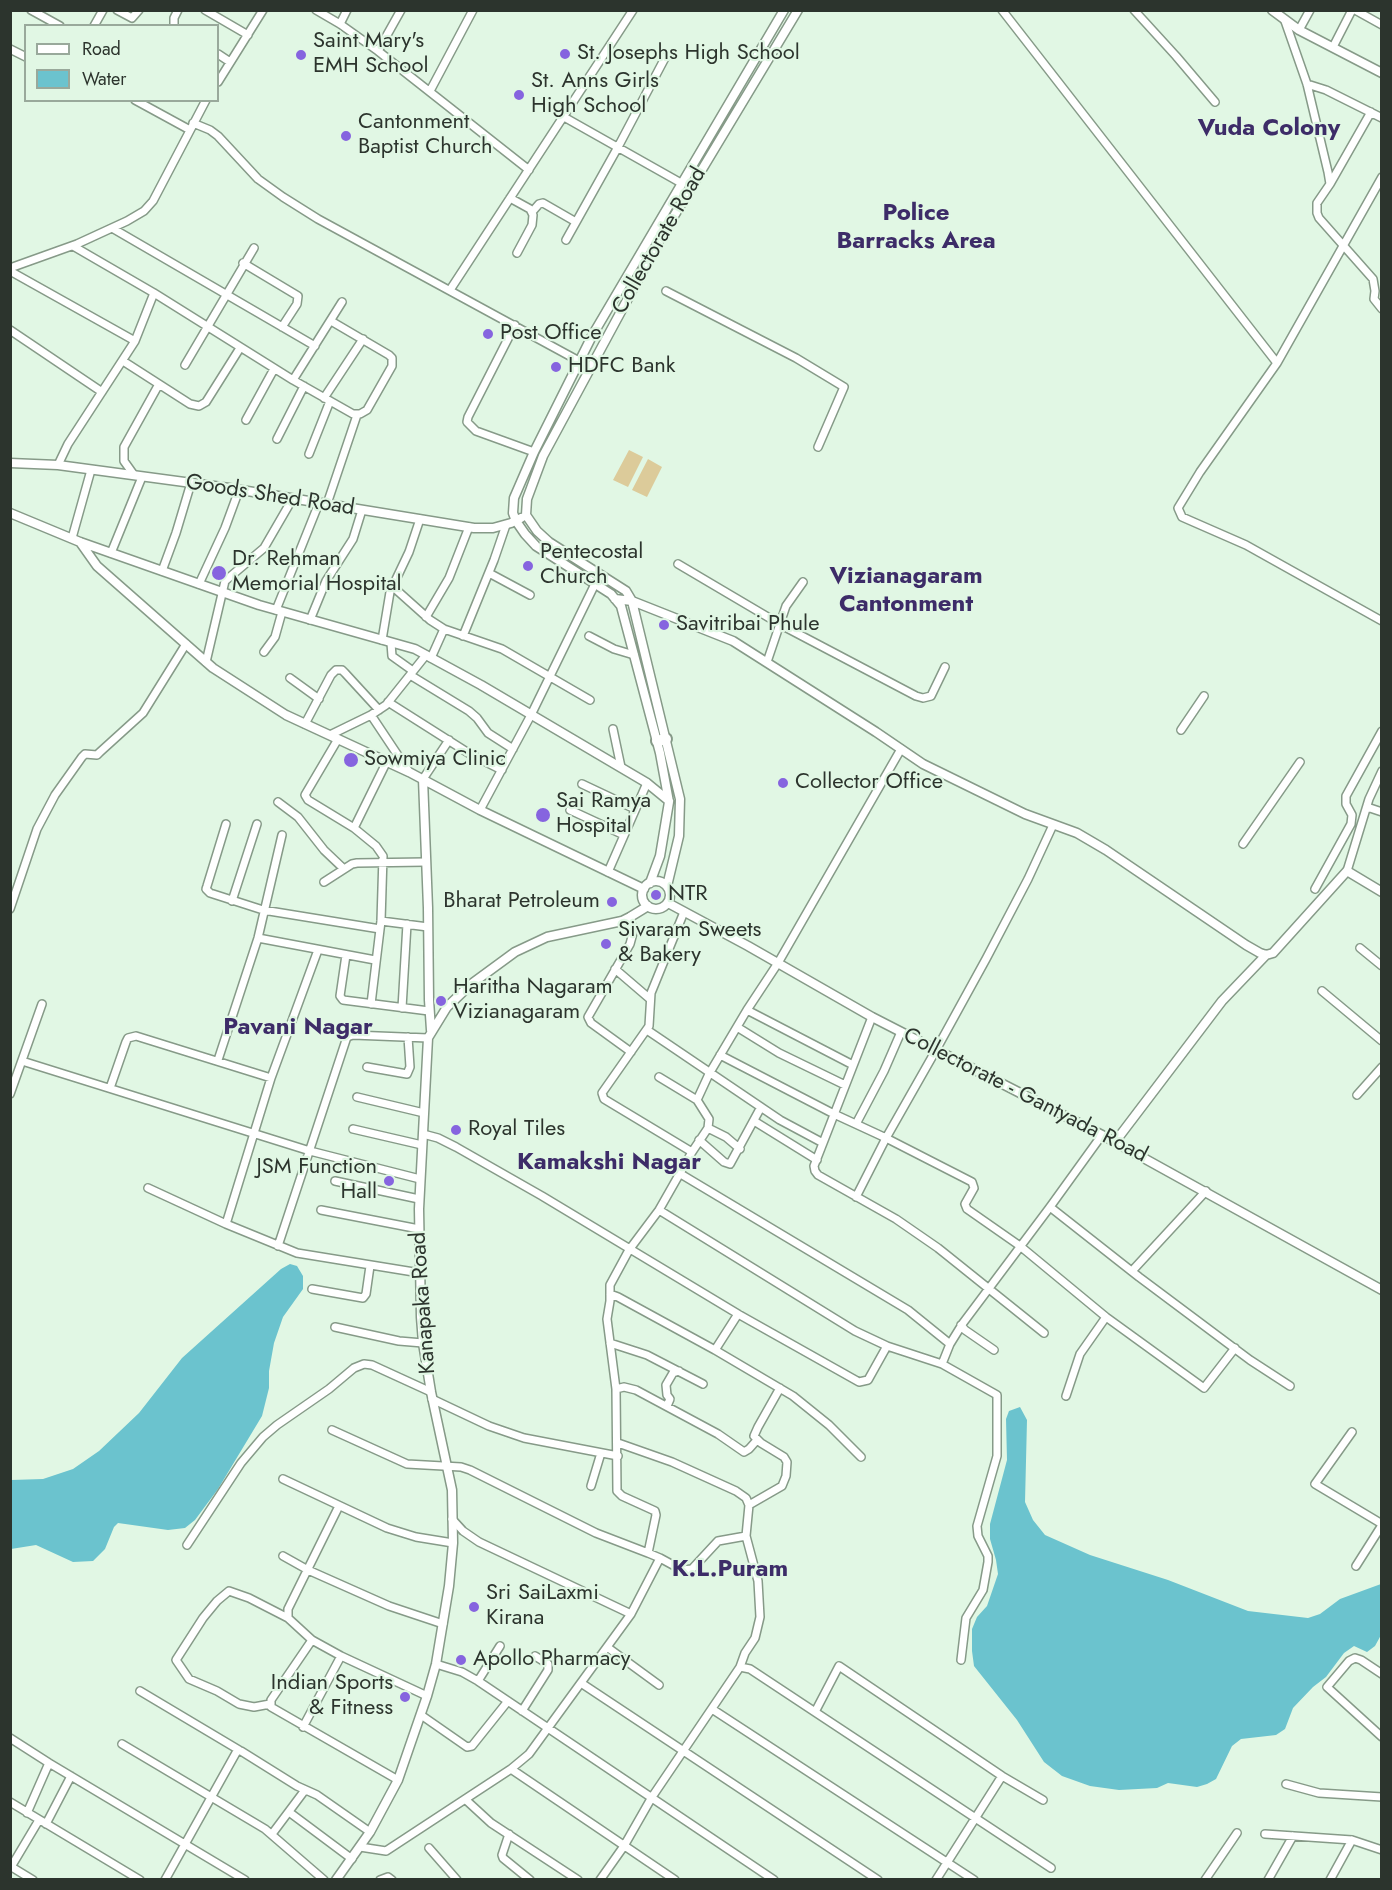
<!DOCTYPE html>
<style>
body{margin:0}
#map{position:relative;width:1392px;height:1890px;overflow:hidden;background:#e1f7e4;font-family:Jost,sans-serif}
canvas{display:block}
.frame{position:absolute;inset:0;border:12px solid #2c342d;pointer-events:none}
.legend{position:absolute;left:24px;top:24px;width:195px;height:78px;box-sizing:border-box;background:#e1f7e4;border:2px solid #99a99b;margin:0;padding:8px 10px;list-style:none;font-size:18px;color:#2c342d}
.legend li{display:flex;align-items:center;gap:12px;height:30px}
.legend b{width:30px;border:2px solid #99a99b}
</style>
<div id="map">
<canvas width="1392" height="1890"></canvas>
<div class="frame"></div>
<ul class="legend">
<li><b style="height:8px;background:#fff"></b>Road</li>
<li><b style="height:16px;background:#6bc3ce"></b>Water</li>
</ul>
</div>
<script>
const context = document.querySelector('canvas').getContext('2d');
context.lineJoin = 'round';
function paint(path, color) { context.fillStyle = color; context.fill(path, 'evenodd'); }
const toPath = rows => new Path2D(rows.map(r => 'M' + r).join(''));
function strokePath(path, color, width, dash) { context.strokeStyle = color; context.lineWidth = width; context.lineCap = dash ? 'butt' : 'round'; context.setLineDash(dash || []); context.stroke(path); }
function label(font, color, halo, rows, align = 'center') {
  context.font = font + ' Jost,sans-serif'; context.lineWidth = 4.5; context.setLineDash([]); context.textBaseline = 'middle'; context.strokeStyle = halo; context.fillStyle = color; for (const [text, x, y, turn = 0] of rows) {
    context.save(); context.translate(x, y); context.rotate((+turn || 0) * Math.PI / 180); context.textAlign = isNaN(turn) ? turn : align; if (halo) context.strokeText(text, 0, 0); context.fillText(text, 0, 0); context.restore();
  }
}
paint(toPath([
 [629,450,643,457,628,487,613,480],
 [648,459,662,467,647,497,632,490]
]), '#dccb9a');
paint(toPath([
 [290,1264,297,1266,303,1276,303,1289,283,1317,274,1343,269,1371,269,1388,262,1416,218,1489,195,1520,185,1528,168,1530,118,1523,114,1527,105,1549,93,1561,73,1562,36,1545,11,1549,11,1480,43,1479,73,1469,99,1451,139,1413,182,1358,281,1269],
 [1020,1407,1027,1420,1025,1502,1033,1520,1045,1535,1090,1555,1168,1580,1248,1611,1308,1618,1320,1614,1340,1599,1381,1584,1381,1635,1375,1646,1367,1652,1354,1646,1344,1653,1326,1677,1313,1687,1293,1708,1285,1729,1276,1735,1241,1739,1232,1746,1216,1779,1207,1784,1197,1787,1168,1783,1157,1788,1119,1790,1090,1786,1062,1776,1044,1762,1017,1720,974,1666,972,1651,972,1629,977,1617,987,1606,998,1574,996,1560,990,1539,990,1524,1007,1460,1006,1419,1009,1411]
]), '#6bc3ce');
const minor = toPath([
 [31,10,60,26],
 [117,10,132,18,139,10],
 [205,10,248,35],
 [316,10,340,24,378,51,529,170],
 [1002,10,1277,363],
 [1134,10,1176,56,1215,102],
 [1355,10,1382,25],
 [1285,21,1307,84,1328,172,1330,184,1317,203,1317,213,1319,218,1373,279,1375,291,1374,299,1382,309],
 [340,24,347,10],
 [94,26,103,10],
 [174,26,174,18,178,10],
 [1299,30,1310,10],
 [1333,47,1352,10],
 [10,49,26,57],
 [378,51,401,10],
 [218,54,230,62],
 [218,82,263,10],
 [1307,84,1326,90,1382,118],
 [430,91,473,10],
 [135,100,190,130],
 [564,117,681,183],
 [193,123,210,130,218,136,258,179,283,197,318,219,579,361],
 [1382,177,1277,363,1200,472,1178,508,1182,517,1246,545,1382,621],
 [1330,184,1371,112],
 [510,198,530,209,533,215,532,225,517,253],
 [532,212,539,204,543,203,576,222],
 [112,228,315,346],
 [566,240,618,147,666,56],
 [73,246,154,293,293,380,353,414,360,414,367,410,392,366,392,358,389,355,331,321],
 [243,263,298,296,297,304,282,327],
 [10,268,77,244,127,221,144,211,153,201,206,100],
 [10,271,135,341],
 [450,290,633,10],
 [666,291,796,358,844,387,818,447],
 [515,325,468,417,467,422,476,431,534,452],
 [10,330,102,392],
 [123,361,190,404,199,406,206,402,240,348],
 [185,365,254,248],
 [293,380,342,302],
 [324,398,363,339],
 [246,420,274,369],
 [277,439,304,386],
 [309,454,330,401],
 [58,465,68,444,135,341,154,293],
 [134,475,124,461,124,447,159,384],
 [327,504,357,415],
 [72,538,91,470],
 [111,553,142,477],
 [678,564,783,626,916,696,923,698,931,696,945,667],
 [162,571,176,533,191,483],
 [489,573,530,595],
 [199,584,225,528,239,490],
 [392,586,430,620,444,629,502,649,590,700],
 [276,610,319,503],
 [426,617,449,578,469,527],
 [310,620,326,581,353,539,362,510],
 [463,636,494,560,506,525],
 [589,636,614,649,634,655],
 [382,640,390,592,409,552,420,519],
 [391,643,392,656,413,671],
 [264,652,275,637,282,612],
 [431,658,444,629],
 [206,662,225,581,264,548,293,498],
 [767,662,786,606,803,582],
 [410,675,469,711,477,718,488,733,513,749],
 [290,678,319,699],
 [388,702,470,754,502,770],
 [371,715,409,772],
 [305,724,331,675,336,670,342,670,345,673,379,710],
 [613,729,621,767],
 [1181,730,1204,696],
 [330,735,371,715,386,705,426,655],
 [338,739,305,795,308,800,354,828,376,846,383,856,381,921,371,1004],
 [423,779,449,740],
 [582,784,635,809],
 [278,802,298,817,324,850,344,869],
 [1367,807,1382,812],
 [480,810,531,715,595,584],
 [570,810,624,835],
 [226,824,207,886,206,889,210,893,263,910,380,929],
 [354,828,387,761],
 [1243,844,1300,762],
 [1347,871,1369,799,1382,771],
 [608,872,647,783],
 [324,882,352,864,357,863,426,862],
 [1315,889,1351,824,1352,815,1346,804,1346,796,1382,731],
 [232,901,257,824],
 [10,909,37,829,55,795,82,757,85,754,97,755,100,752,143,713,186,644],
 [684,912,651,993,649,1026,602,1093,604,1099,692,1152],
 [630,917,633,933,630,944,588,1017,591,1023,631,1052],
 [381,921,428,927],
 [258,938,375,960],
 [1360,948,1382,966],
 [346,955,340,996,343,1000,429,1011],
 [615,969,650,999],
 [1322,991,1382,1041],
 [402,1008,407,924],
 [747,1010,853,1065],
 [872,1017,823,1143,814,1166,815,1171,818,1175,896,1219,938,1248,1044,1333],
 [737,1027,779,1053,845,1085],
 [647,1030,780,1120,823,1143],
 [720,1055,834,1114,886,1138,972,1182,974,1188,965,1204,967,1209,1020,1246,1106,1317,1204,1388,1235,1348],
 [218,1060,258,938,282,835],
 [22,1061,310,1151,420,1179],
 [367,1067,407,1074,410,1067,408,1037],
 [659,1077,697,1100],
 [110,1088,126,1042,128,1038,136,1036,271,1078],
 [10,1094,42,1004],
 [1357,1095,1382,1067],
 [357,1097,424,1113],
 [754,1121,817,1160],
 [856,1124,884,1071,901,1032],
 [708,1128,726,1137,740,1149],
 [353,1129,422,1145],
 [423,1134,438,1138,456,1147,542,1196,738,1314,859,1382,868,1380,887,1346],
 [699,1140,724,1162,730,1164,761,1107],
 [679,1173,908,1310,950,1344],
 [335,1181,419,1199],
 [148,1188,226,1224,297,1253,420,1273],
 [856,1197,886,1138,936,1050,986,959,1028,879,1053,825],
 [1050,1207,1139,1277,1250,1360,1290,1386],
 [321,1210,419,1229],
 [659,1210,855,1331,887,1346,942,1364,997,1395,997,1456,977,1526,978,1536,988,1556,988,1562,983,1590,966,1618,961,1660],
 [226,1224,271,1078,318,950],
 [278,1246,347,1037,353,1035,428,1038],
 [1132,1271,1206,1191],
 [312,1289,363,1298,366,1294,370,1266],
 [610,1294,618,1297,715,1350,793,1396,829,1425,861,1457],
 [961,1325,965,1330,994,1350],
 [335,1327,399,1341,423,1343],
 [610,1343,647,1355,703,1384],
 [715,1350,738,1314],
 [942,1364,950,1344,963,1323,1050,1207,1102,1135],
 [616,1389,624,1387,636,1390,718,1434,744,1452,749,1449,757,1440],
 [1066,1396,1080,1354,1106,1317],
 [432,1399,489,1426,524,1438,618,1456],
 [667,1406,670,1399,667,1395,666,1385,673,1373,679,1371],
 [332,1430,407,1464,461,1467,470,1470,596,1533,648,1553],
 [1352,1432,1315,1484,1382,1524],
 [283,1479,387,1528,416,1537,453,1543],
 [591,1486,601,1453],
 [749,1505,782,1486,786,1476,787,1462,784,1457,761,1443,754,1436,758,1427,780,1388],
 [339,1506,288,1609,288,1618,312,1640,341,1656,427,1696],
 [452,1519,463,1531,479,1542,631,1614],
 [187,1545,241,1463,263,1437,277,1425,329,1389,354,1368,364,1364,372,1365,431,1392],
 [283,1556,308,1570,389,1606,443,1624],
 [660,1558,682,1570,692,1569,718,1541,746,1536],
 [1356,1566,1382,1525],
 [312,1640,271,1700,271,1707,398,1780],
 [607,1647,659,1685],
 [436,1664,462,1672,478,1681,774,1880],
 [740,1667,750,1669,1051,1868],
 [1382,1674,1361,1660,1355,1658,1349,1661,1327,1687,1382,1737],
 [478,1681,500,1646],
 [581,1683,878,1880],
 [140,1691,239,1750],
 [270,1704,254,1707,239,1704,217,1691,189,1679,176,1660,203,1618,217,1601,229,1591,249,1598,288,1618],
 [712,1709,974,1880],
 [522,1711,548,1670,548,1664,535,1656],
 [815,1712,839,1666,1002,1776,1043,1800],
 [421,1715,467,1747,472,1746,508,1701],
 [303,1727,341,1656],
 [10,1738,49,1763,245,1880],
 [122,1744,265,1829,324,1880],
 [511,1769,675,1880],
 [1286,1784,1319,1793,1382,1797],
 [466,1800,491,1823,578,1880],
 [10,1802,140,1880],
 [289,1812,352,1859],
 [27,1813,49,1763],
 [46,1824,71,1776],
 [272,1834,305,1790],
 [509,1834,502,1855,503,1858,530,1880],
 [1265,1834,1352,1840,1382,1850],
 [360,1847,386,1851,511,1769,529,1754,631,1614,660,1558,648,1553,656,1515,655,1511,622,1496,617,1491,616,1389,607,1319,610,1301,610,1285,629,1250,659,1210,692,1152,708,1128,709,1119,697,1100,709,1074,747,1010,778,963,901,749],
 [429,1848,457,1880],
 [10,1866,33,1880],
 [11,1867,39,1820],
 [165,1880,237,1751,241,1751,297,1786,317,1795,370,1832],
 [380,1880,388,1877,392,1880],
 [600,1880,624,1846,652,1797,740,1667,745,1653,755,1638,760,1617,758,1581,746,1536,749,1505,746,1498,736,1491,672,1462,618,1443],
 [936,1880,1002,1776],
 [1205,1880,1237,1833],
 [1268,1880,1293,1836],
 [1330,1880,1352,1840]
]);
const tertiary = toPath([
 [1272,10,1299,30,1382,73],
 [10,463,58,465,229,488,474,528,493,528,511,523,521,518],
 [10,513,80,542,259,605,415,649,481,685,647,783,669,801],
 [80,542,97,566,213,668,286,715,409,772,480,810,644,889],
 [615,599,632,601,733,641,876,732,923,764,1025,814,1077,833,1106,850,1246,945,1260,953,1266,955,1273,953,1347,871,1382,892],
 [423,779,428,908,429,1000,431,1030],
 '642 895a14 14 0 1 1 28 0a14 14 0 1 1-28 0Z',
 [650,883,660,856,669,802,660,753,621,606,611,594,536,546,525,534,516,521,513,513,514,498,534,452,592,336,784,10],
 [667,886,679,836,680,799,632,601,626,591,549,542,537,531,526,515,527,499,543,456,659,241,798,10],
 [668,903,748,946,872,1017,1102,1135,1382,1290],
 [1115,1142,1222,1001,1266,955],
 [336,1880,370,1832,398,1780,427,1696,436,1664,449,1586,453,1543,452,1490,431,1392,423,1343,421,1317,419,1209,428,1038,447,1007,470,985,515,952,547,937,622,921,630,917,648,906]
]);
const primary = toPath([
 [657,741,666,739]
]);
strokePath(minor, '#869a88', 10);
strokePath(tertiary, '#869a88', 11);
strokePath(primary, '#869a88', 14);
strokePath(minor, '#fff', 7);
strokePath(tertiary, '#fff', 8);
strokePath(primary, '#fff', 10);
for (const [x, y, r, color] of [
 [565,54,6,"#8664df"],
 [301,55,6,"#8664df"],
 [519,95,6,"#8664df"],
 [346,136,6,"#8664df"],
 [488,334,6,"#8664df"],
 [556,367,6,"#8664df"],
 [528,566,6,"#8664df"],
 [219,573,8,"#8664df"],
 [664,625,6,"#8664df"],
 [351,760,8,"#8664df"],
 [783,783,6,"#8664df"],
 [543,815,8,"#8664df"],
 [656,895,6,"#8664df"],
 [612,902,6,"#8664df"],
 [606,944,6,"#8664df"],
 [441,1001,6,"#8664df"],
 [456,1130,6,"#8664df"],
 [389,1181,6,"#8664df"],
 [474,1607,6,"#8664df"],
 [461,1660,6,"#8664df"],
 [405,1697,6,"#8664df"]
]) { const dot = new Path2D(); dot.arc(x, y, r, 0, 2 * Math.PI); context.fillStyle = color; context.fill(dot); strokePath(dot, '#e1f7e4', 2); }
label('22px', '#2c342d', '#e1f7e4', [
 ["Saint Mary's",313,42],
 ["EMH School",313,67],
 ["St. Josephs High School",577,54],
 ["St. Anns Girls",531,82],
 ["High School",531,107],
 ["Cantonment",358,123],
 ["Baptist Church",358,148],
 ["Post Office",500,334],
 ["HDFC Bank",568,367],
 ["Pentecostal",540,553],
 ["Church",540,578],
 ["Dr. Rehman",232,560],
 ["Memorial Hospital",232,585],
 ["Savitribai Phule",676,625],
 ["Sowmiya Clinic",364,760],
 ["Collector Office",795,783],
 ["Sai Ramya",556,802],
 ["Hospital",556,827],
 ["NTR",668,895],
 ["Bharat Petroleum",600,902,"right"],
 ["Sivaram Sweets",618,931],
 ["& Bakery",618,956],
 ["Haritha Nagaram",453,988],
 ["Vizianagaram",453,1013],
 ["Royal Tiles",468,1130],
 ["JSM Function",377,1168,"right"],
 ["Hall",377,1193,"right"],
 ["Sri SaiLaxmi",486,1594],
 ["Kirana",486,1619],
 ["Apollo Pharmacy",473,1660],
 ["Indian Sports",393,1684,"right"],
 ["& Fitness",393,1709,"right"]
], 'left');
label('22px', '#2c342d', '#e1f7e4', [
 ["Collectorate Road",660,241,-60],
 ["Goods Shed Road",270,496,9],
 ["Collectorate - Gantyada Road",1025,1096,27],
 ["Kanapaka Road",424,1303,-94]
]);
label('bold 24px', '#3d2c68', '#e1f7e4', [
 ["Vuda Colony",1269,129],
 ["Police",916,214],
 ["Barracks Area",916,242],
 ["Vizianagaram",906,577],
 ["Cantonment",906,605],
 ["Pavani Nagar",298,1028],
 ["Kamakshi Nagar",609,1163],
 ["K.L.Puram",730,1570]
]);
</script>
